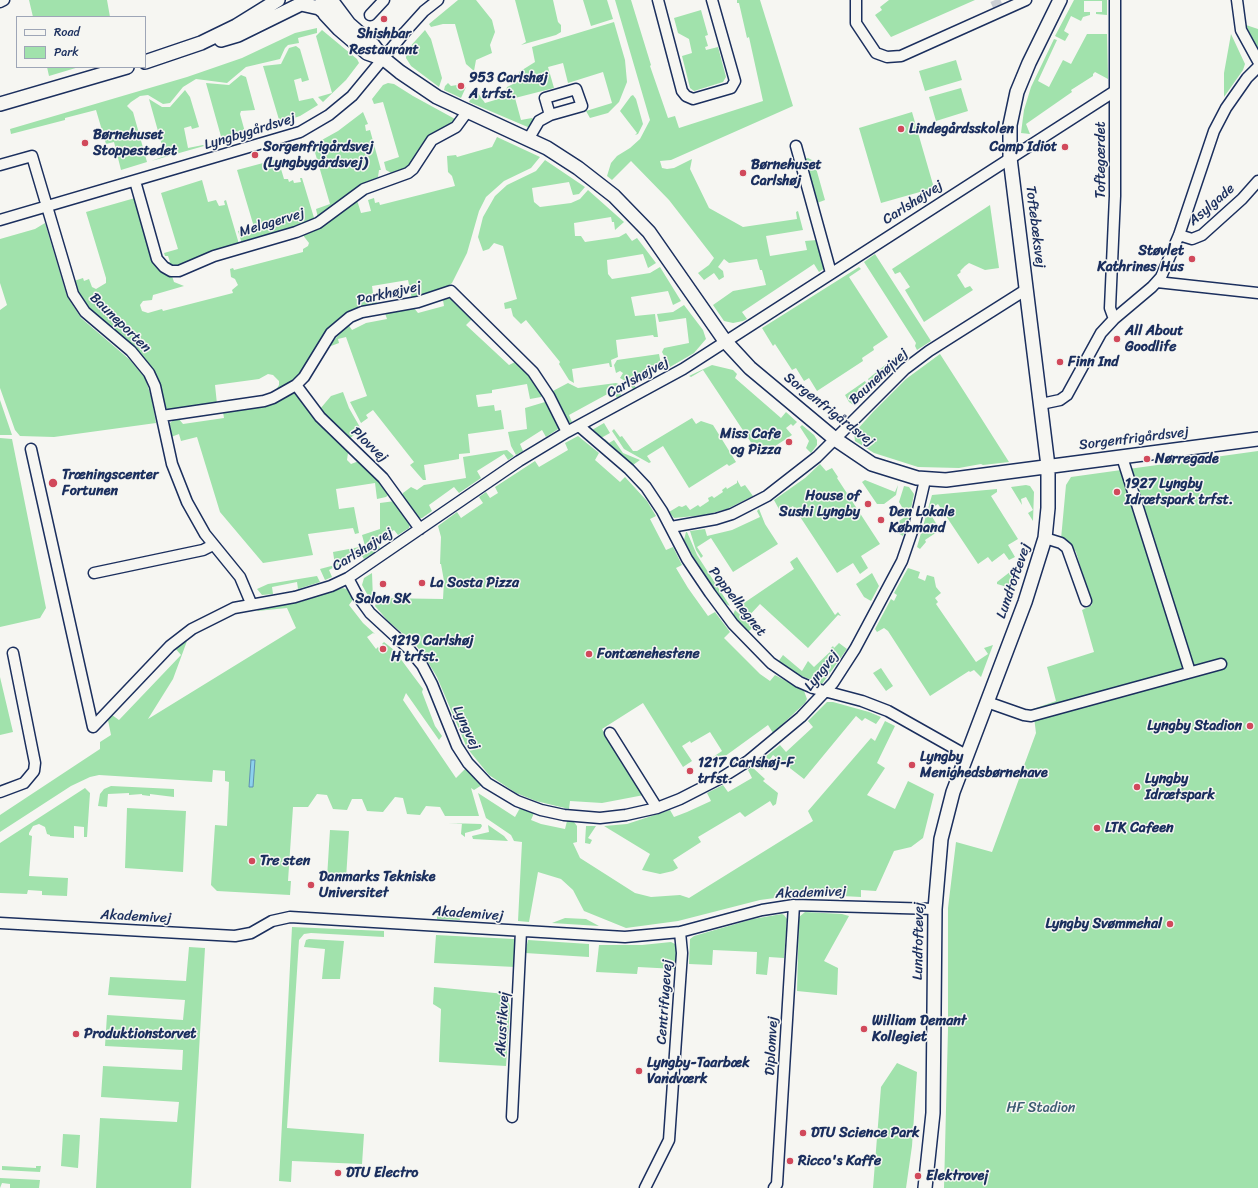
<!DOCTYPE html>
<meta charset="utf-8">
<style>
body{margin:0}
#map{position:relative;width:1258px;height:1188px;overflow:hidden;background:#f6f6f2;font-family:Sriracha,sans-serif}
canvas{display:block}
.legend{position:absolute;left:16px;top:16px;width:130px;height:52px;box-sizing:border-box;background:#f6f6f2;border:1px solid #9ea6b7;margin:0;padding:5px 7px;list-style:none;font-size:12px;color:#1b2f5e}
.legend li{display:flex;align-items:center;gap:8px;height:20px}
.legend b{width:20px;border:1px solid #9ea6b7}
</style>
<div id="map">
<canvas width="1258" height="1188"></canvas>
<ul class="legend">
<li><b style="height:5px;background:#f6f6f2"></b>Road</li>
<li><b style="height:11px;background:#a1e2ac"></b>Park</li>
</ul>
</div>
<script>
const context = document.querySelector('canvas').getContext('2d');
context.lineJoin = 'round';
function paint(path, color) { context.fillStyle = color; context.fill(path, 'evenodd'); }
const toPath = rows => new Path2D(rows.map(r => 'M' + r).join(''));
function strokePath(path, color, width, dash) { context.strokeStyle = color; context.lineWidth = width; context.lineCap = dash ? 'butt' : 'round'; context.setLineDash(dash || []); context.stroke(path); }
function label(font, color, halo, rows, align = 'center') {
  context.font = font + ' Sriracha,sans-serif'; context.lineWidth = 3; context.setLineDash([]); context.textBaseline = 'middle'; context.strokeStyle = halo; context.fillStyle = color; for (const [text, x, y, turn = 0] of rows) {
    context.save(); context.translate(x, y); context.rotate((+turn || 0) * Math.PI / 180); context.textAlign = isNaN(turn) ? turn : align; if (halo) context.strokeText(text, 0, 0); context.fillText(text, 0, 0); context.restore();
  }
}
paint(toPath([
 [29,0,107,0,110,17,33,17],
 [458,0,476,0,492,20,495,32,490,45,492,53,476,60,474,71,466,64,455,24,443,24,431,27,429,24],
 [515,0,553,0,558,22,561,25,561,32,556,35,521,45,526,42],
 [583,0,607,0,613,19,591,26],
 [615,0,631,0,651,65,650,66,668,118,675,116,679,128,763,101,749,37,747,38,739,3,737,3,737,0,760,0,793,106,671,160,660,161,662,168,667,169,674,168,692,159,690,169,709,208,743,227,797,219,796,212,798,211,803,230,766,236,770,256,807,250,805,241,817,240,825,268,819,272,814,264,742,312,747,319,743,321,733,323,724,321,713,305,733,291,766,285,762,270,760,270,757,259,729,263,724,259,718,267,723,271,724,277,719,280,714,273,704,280,698,273,709,265,714,258,669,200,631,161,612,180,607,176,611,163,617,156,630,148,640,139,650,120],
 [889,0,975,0,891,37,875,15,882,10,880,7],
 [1074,0,1107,0,1107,15,1096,14,1096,12,1102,12,1102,1,1084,1,1084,12,1090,12,1090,15,1083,17,1081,21,1071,16,1064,31,1069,34,1065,41,1055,36],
 [701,10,708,35,705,36,708,46,705,47,706,50,718,47,726,77,723,82,694,91,690,88,682,56,692,53,689,39,678,33,674,18],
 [614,22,625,60,627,82,619,102,608,113,590,118,586,111,612,103,603,72,568,83,563,63,548,67,554,88,515,98,521,120,532,118,534,120,530,128,469,102,474,93,478,93,485,103,505,97,507,87,519,81,519,72,535,62,532,47],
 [1246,25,1258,29,1258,48,1253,40],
 [317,28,317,33,298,38,299,43,288,45,285,48,280,59,246,67,227,83,196,79,183,87,170,103,163,104,148,95,140,96,131,102,127,106,133,112,147,162,121,170,114,142,106,144,96,110,65,118,65,120,11,134,10,129,187,77,242,58,295,33],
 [322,30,357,59,359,63,346,80,323,102,318,97,332,93,316,36],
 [425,30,431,39,442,78,439,87,411,66,406,58,407,50],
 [1087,34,1107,34,1108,79,1095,72,1093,74,1093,76,1071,90,1072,92,1026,124,1030,134,1021,133,1024,110,1031,87,1054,39,1057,40,1038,81,1049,87,1063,60,1071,64],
 [1231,34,1245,64,1243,70,1224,97,1224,73],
 [296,46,300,49,309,80,302,82,301,78,294,80,299,101,313,98,318,105,300,116,280,123,263,66,281,64,289,48],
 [956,60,962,80,925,91,919,71],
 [47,67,79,67,49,76],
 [241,75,246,77,255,110,241,111,240,114,245,132,259,129,260,130,222,140,206,83,229,85],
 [388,83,394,84,413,96,455,119,453,125,409,168,393,174,386,170,384,162,399,157,383,102,374,104,372,99,383,85],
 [448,83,451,86,457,85,458,89,466,87,461,98,444,90,445,86],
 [961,88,968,111,936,121,929,97],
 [185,90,190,97,199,127,192,129,191,126,184,128,188,148,203,145,204,146,151,161,165,156,149,99,162,107,170,107],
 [633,95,636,99,643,124,638,134,635,135,637,133,620,111,631,96],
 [363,112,368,124,365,125,366,131,370,130,381,170,379,170,378,177,363,185,318,218,316,209,330,204,314,149,312,149,311,146,338,131],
 [912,112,934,188,881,203,859,128],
 [497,137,540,157,531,168,504,181,486,197,479,211,467,253,452,283,444,289,412,299,408,280,372,286,374,301,376,301,377,304,345,315,337,320,328,331,298,376,274,393,279,385,279,381,273,375,268,374,259,379,215,385,217,404,169,410,165,407,158,379,152,368,142,357,91,312,84,303,74,281,83,278,84,281,89,279,92,287,96,289,106,283,106,278,86,212,135,198,151,252,172,276,174,282,184,286,153,295,152,300,143,301,140,305,142,311,148,313,162,309,163,311,233,293,232,290,238,285,235,279,231,277,230,269,233,268,234,270,303,252,303,249,308,246,309,243,302,234,357,200,361,213,371,211,368,200,374,198,375,203,379,202,380,205,455,186,452,176,448,172,447,156,456,155,457,157,492,147],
 [808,158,814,161,825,200,817,203,804,159],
 [278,159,284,179,288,179,289,182,293,180,294,183,301,182,300,178,302,178,315,221,242,244,238,231,254,227,237,170],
 [545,160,585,187,579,194,573,195,569,182,532,188,534,202,540,207,571,203,580,199,588,190,624,222,615,230,614,222,612,222,611,217,574,223,575,236,581,236,585,242,619,237,626,233,632,241,637,238,656,263,648,268,643,254,607,260,608,274,612,279,650,273,660,267,681,301,673,305,668,291,631,297,635,316,655,314,658,337,654,337,653,335,616,340,618,357,611,360,612,367,610,367,609,363,572,369,574,383,569,380,559,364,560,362,526,320,521,324,513,316,511,308,505,309,504,303,517,299,503,246,494,243,489,249,483,251,478,237,483,217,495,196,507,185,536,171],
 [202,180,208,202,216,200,219,206,225,205,224,201,226,200,239,244,180,267,171,266,167,263,170,262,168,256,165,256,164,253,178,249,161,193],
 [990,205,999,268,985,270,969,263,965,266,960,271,961,272,957,275,965,288,970,286,973,290,924,322,905,290,910,287,900,272,895,274,892,269],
 [45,223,67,296,81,318,130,360,145,378,151,396,156,423,54,437,20,436,15,430,0,388,0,310,7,305,0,283,0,239,35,229],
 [875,254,931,341,917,350,915,346,916,343,864,262],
 [859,267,861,269,849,277,888,337,873,347,874,350,862,358,863,361,817,391,809,378,804,381,796,368,792,370,775,344,773,346,762,328],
 [451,298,472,319,466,325,509,365,515,362,523,366,543,394,541,397,530,399,527,384,492,390,492,393,476,395,478,407,494,405,495,411,501,410,504,429,468,434,470,453,459,454,459,459,424,465,426,480,423,480,410,465,414,462,373,410,366,415,368,418,361,423,350,402,367,396,346,337,338,339,339,343,331,346,330,345,348,324,352,330,366,323,387,319,385,313,414,308,418,313,444,306,443,300],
 [684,305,703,330,706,339,694,353,670,367,662,352,664,348,689,343,686,318,659,322,657,314,673,312],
 [659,354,661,364,632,381,636,388,633,389,627,382,620,378,623,373,620,371,616,373,614,365,617,360],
 [940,354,976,410,1009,462,983,465,981,464,959,468,918,467,874,453,855,441,854,433,873,412,906,379],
 [895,357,900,363,873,387,868,379],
 [712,365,733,370,737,374,735,378,781,418,786,412,797,422,793,426,791,424,786,428,792,435,760,456,703,370,691,377,689,376],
 [865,381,866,383,858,389,861,392,869,387,870,390,855,406,849,402,845,395],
 [568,383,578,388,616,383,626,387,619,391,621,395,617,398,613,391,569,415,572,422,571,423,566,421,551,392],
 [343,392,349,408,361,429,348,440,320,409,331,396],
 [295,393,319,423,346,448,348,453,347,460,351,464,359,461,369,468,389,494,386,497,377,499,375,483,336,489,339,509,354,507,359,533,355,534,353,528,308,534,313,555,263,563,220,512,197,437,181,441,179,434,171,437,170,423,175,419,179,419,183,424,224,418,223,412,275,402],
 [0,400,12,435,0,435],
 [545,402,547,403,559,424,558,429,546,437,542,430,520,444,523,451,516,455,511,446,508,432,527,429,525,408],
 [692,418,696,424,701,421,713,425,736,462,729,466,727,464,689,488,663,446,647,456,651,462,649,463,624,449,612,431,614,429,620,437,622,436,633,451,637,451],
 [604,423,610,433,601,438,592,430],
 [802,425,814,435,817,440,817,445,811,453,806,448,809,441,800,427],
 [578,436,599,453,595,460,620,482,625,477,647,501,656,516,650,519,666,550,673,547,682,565,676,568,688,588,708,616,715,612,730,632,724,638,760,674,770,681,775,675,804,691,807,699,805,703,773,733,768,725,717,762,713,757,722,751,710,732,691,743,690,741,682,746,692,761,683,767,643,703,602,729,644,795,602,803,570,801,569,809,536,801,516,793,489,775,467,748,437,677,425,657,415,644,388,621,375,606,378,598,443,599,444,581,441,564,440,564,441,537,438,526,457,512,461,518,483,503,479,497,486,492,490,498,498,493,495,487,535,461,539,467,568,450,565,443],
 [0,438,12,439,46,608,40,618,0,627],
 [605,439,609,443,614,440,623,453,640,460,633,465,603,440],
 [507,450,514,456,508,460,504,454,477,471,481,478,459,493,454,487,429,505,432,511,422,518,418,518,402,496,403,493,411,487,417,490,424,485,466,478,463,457],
 [1258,451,1258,1188,944,1188,948,1029,948,908,956,842,992,852,1036,733,1033,709,1056,701,1047,667,1094,652,1082,610,1092,605,1076,552,1066,539,1061,539,1066,485,1071,477],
 [820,464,826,471,832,468,838,477,837,478,880,544,861,556,868,568,860,574,853,563,837,573,793,506,781,513,774,500,805,478],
 [737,480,741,487,745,485,753,496,727,509,705,515,674,518,669,512,679,506,682,507,686,505,690,510,698,505,700,507,709,501,708,498,712,496,714,498,723,492,722,490,726,487,727,489,737,483],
 [865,480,895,492,898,485,896,495,884,504,877,504,862,482],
 [1026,485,1030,486,1034,492,1033,521,1028,513,1033,510,1026,497,1021,499,1022,505,1011,487],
 [904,486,909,487,914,494,910,514,905,512,899,502],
 [997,489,997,492,991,496,1018,539,1008,545,1015,557,1009,560,1004,553,992,562,988,557,978,564,938,504,932,508,934,512,931,515,940,530,925,540,926,542,920,549,917,547,932,495],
 [395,501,410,524,409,528,398,535,394,530,376,542,380,548,373,554,364,559,360,553,329,570,332,577,325,580,320,569,335,565,333,552,365,546,362,535,380,529,380,503],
 [759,509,765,524,778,544,733,572,711,538,697,547,703,556,701,558,696,550,690,531,705,529,707,536,732,530,760,517,757,511],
 [905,517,909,518,903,536,896,532,899,521],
 [686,532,687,532,697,555,730,606,724,603,694,558,684,540],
 [797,557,835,615,838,612,841,616,838,615,808,648,760,604,747,618,739,610,741,605,794,569,790,562],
 [1024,561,1014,589,997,584,997,582],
 [908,568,920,572,918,578,923,580,925,581,927,575,934,577,936,587,941,593,935,598,938,602,936,604,976,662,988,654,984,648,993,645,981,677,974,670,970,672,969,671,930,696,888,631,884,628,877,632,875,629,891,599,894,601,897,595,894,593],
 [372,573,373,600,371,601,362,585,364,578],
 [872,573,879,586,871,601,864,597,856,584],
 [317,576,320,582,298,589,297,582,272,587,273,594,262,595,257,589,268,584],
 [342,588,347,589,354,598,349,605,363,623,375,634,373,633,367,637,376,649,378,647,383,653,387,651,382,644,384,642,394,650,423,689,422,692,435,726,442,736,439,740,406,693,403,700,456,778,466,768,482,785,474,790,471,788,479,816,445,816,440,807,426,806,420,815,407,814,403,798,395,797,383,812,367,811,362,799,352,799,347,810,333,809,327,795,317,794,308,807,293,807,288,881,291,881,290,895,217,891,211,885,215,825,227,826,229,782,225,781,225,771,213,770,212,782,99,775,90,777,71,786,0,832,0,815,100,749,100,742,111,735,108,720,112,715,119,720,181,655,175,648,187,641,173,679,148,719,296,628,287,608,257,611,259,609,300,602],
 [735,610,753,627,747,633,733,615],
 [839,643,847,649,822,684,799,675,778,662,783,655,802,671,808,661,814,667,832,650,831,648,833,646,834,648],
 [881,668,893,686,886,691,873,673],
 [0,677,13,732,0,735],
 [827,702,833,702,869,712,881,717,876,724,865,718,862,721,856,716,804,779,773,755,762,770,755,765,780,745,786,752,813,727,808,721],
 [885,721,895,726,877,763,885,768,867,795,895,809,908,781,934,794,923,838,911,847,894,851,876,891,861,890,861,897,804,894,760,900,678,921,626,928,584,911,573,890,561,879,538,872,529,922,518,921,522,842,514,841,511,835,486,818,478,793,515,817,520,808,534,813,531,820,541,824,565,829,567,821,574,822,577,826,577,842,573,843,580,858,635,893,651,897,680,895,689,898,813,821,808,811,871,738,875,741],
 [752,767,765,779,763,781,778,793,776,804,773,806,770,801,745,817,740,812,698,837,701,842,673,860,678,868,673,871,660,874,642,870,650,854,604,826,627,824,670,810,674,817,687,812,711,801,707,793,723,785,728,792,752,778,748,770],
 [111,786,174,789,174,797,150,794,150,796,142,795,142,794,129,795,129,793,108,794,107,807,98,806,100,794,104,789],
 [85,788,90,793,87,837,84,837,84,827,74,826,74,838,50,836,50,835,47,834,45,827,39,824,33,826,29,833,29,835,32,836,29,876,68,878,67,896,42,895,42,891,28,890,27,894,0,893,0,843],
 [127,808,186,811,183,872,125,868],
 [448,823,481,824,482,826,480,829,465,833,465,837,461,834,462,823],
 [488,825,504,836,508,841,473,839,472,836,489,832],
 [586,826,596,826,588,838,592,840,590,844,585,843],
 [330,830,349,831,346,879,327,878],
 [805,912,842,914,849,916,824,961,838,968,837,995,797,991,799,917],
 [437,914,460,915,460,920,437,919],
 [782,914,784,915,787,919,784,958,769,957,767,975,756,974,757,952,713,950,712,965,689,964,690,939,694,936,753,919],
 [565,918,586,919,599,926,552,923],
 [292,927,384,931,384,937,311,933,304,934,299,940,287,1128,364,1134,362,1164,292,1161,291,1182,279,1181],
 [436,935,514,939,516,940,515,967,434,963],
 [309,939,344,941,340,979,322,979,325,949,304,947,306,940],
 [528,940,589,944,589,957,525,953],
 [671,942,675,944,677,950,676,969,638,967,637,974,596,972,599,945,642,945],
 [189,947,205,948,191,1188,96,1188,100,1118,177,1122,179,1102,101,1097,103,1066,182,1070,183,1050,105,1046,107,1015,183,1020,185,1000,108,995,110,977,186,981],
 [434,987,505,994,510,1006,506,1066,439,1062,441,1009,433,1004],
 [897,1063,917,1072,912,1146,906,1188,873,1188,881,1087],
 [63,1134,80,1135,78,1168,61,1166],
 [2,1166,36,1168,36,1166,41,1166,40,1172,2,1170],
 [0,1178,40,1180,39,1188,10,1188,10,1184,2,1183,0,1188]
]), '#a1e2ac');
const water = toPath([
 [251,760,255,760,253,787,249,787,251,760]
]);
paint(water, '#8cd1ed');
strokePath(water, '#5f90b4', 1);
strokePath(toPath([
 [995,0,999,9]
]), '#caced4', 10, [10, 5]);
const minor = toPath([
 [658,0,682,91,686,96,693,99,731,88,735,81,712,0],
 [856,0,856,23,876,53,887,57,901,56,1026,0],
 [1237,0,1241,30,1258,61],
 [0,2,4,0],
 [370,15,384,0],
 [529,138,539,121,550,115,545,98,576,89,582,106,550,115],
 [796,146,831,273],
 [0,165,32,156,73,294,85,312,131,351,149,373,155,386,172,464,187,502,205,534,240,577,251,603],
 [135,181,157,259,164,267,171,271,179,271,214,256,296,232,318,223,364,189,408,173,413,169,432,140,456,127,467,112],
 [0,220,300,132,329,115,352,96,405,32,424,11,438,0],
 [1179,235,1192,239,1202,235,1242,199,1258,181],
 [1157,282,1258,293],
 [1114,319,1110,308,1115,196,1115,0],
 [296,385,320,417,383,478,420,529],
 [1041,404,1060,400,1067,395,1101,333,1114,319,1152,287,1161,277,1179,235,1214,131,1226,108,1247,78,1258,67],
 [162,416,264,401,273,398,296,385,304,377,331,333,350,317,362,312,418,302,451,291,533,372,549,396,567,432],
 [579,426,629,469,646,487,662,511,687,559,710,593,733,624,771,663,799,682,813,688,862,701,888,711,966,755],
 [31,449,93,727,170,646,192,629,234,608,295,597,331,586,348,578,519,461,567,432,683,369,1115,91],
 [1122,457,1190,672],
 [671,527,716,519,732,514,767,496,817,457,905,369,929,351,1027,289],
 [1045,538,1061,543,1067,548,1086,601],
 [94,573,203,550,213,545],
 [348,578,357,595,370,613,408,648,422,665,432,684,457,746,468,763,487,783,517,801,541,810,564,815,600,818,626,815,657,808,680,799,721,778,748,761,801,717,833,683,855,649,902,561,915,523,925,480],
 [987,702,1024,715,1031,716,1221,664],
 [610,733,657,808],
 [0,792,24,783,34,771,35,763,13,653],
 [0,923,235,936,251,933,272,921,290,917,625,937,680,932,762,910,794,905,935,909],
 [512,1117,521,931],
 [645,1188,669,1140,682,953,680,932],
 [774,1188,777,1184,794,905]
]);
const tertiary = toPath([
 [331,0,349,24,373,45,384,59,400,72,437,97,547,148,578,168,614,196,649,232,725,341,750,368,835,439,872,464,917,478,946,480,1258,439],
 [321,4,325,14,339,29,367,53,384,59],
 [221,40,238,35,301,4,319,8,324,12],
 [145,62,201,43,236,26,278,0],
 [0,104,127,67],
 [925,1188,933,1113,935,909,941,839,953,792,1025,602,1045,538,1048,508,1048,466,1010,158,1010,125,1017,92,1029,63,1060,0]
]);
strokePath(minor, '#1b2f5e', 13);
strokePath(tertiary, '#1b2f5e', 16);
strokePath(minor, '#f6f6f2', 10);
strokePath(tertiary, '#f6f6f2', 13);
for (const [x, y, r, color] of [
 [384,19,4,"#d1495b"],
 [461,86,4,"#d1495b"],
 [901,129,4,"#d1495b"],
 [85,143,4,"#d1495b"],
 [1065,147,4,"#d1495b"],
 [255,155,4,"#d1495b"],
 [743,173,4,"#d1495b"],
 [1192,259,4,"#d1495b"],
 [1117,339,4,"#d1495b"],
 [1060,362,4,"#d1495b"],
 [789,442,4,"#d1495b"],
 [1147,459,4,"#d1495b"],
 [53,483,5,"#d1495b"],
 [1117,492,4,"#d1495b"],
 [868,504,4,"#d1495b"],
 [881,520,4,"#d1495b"],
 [422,583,4,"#d1495b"],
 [383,584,4,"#d1495b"],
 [383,649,4,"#d1495b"],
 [589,654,4,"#d1495b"],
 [1250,726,4,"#d1495b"],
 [912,765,4,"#d1495b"],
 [690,771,4,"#d1495b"],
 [1137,787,4,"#d1495b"],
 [1097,828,4,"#d1495b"],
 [252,861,4,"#d1495b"],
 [311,885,4,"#d1495b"],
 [1170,924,4,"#d1495b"],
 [864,1029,4,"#d1495b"],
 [76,1034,4,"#d1495b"],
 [639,1071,4,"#d1495b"],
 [803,1133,4,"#d1495b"],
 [790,1161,4,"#d1495b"],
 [338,1173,4,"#d1495b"],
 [918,1176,4,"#d1495b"]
]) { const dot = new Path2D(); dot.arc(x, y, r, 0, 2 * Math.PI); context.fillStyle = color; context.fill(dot); strokePath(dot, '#f6f6f2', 1.5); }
label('bold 14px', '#1b2f5e', '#f6f6f2', [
 ["Shishbar",384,34,"center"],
 ["Restaurant",384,50,"center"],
 ["953 Carlshøj",469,78],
 ["A trfst.",469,94],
 ["Lindegårdsskolen",909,129],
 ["Børnehuset",93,135],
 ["Stoppestedet",93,151],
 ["Sorgenfrigårdsvej",263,147],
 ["(Lyngbygårdsvej)",263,163],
 ["Camp Idiot",1057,147,"right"],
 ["Børnehuset",751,165],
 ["Carlshøj",751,181],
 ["Støvlet",1184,251,"right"],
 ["Kathrines Hus",1184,267,"right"],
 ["All About",1125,331],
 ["Goodlife",1125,347],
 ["Finn Ind",1068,362],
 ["Miss Cafe",781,434,"right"],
 ["og Pizza",781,450,"right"],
 ["Nørregade",1155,459],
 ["Træningscenter",62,475],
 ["Fortunen",62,491],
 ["1927 Lyngby",1125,484],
 ["Idrætspark trfst.",1125,500],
 ["House of",860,496,"right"],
 ["Sushi Lyngby",860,512,"right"],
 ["Den Lokale",889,512],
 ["Købmand",889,528],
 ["La Sosta Pizza",430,583],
 ["Salon SK",383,599,"center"],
 ["1219 Carlshøj",391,641],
 ["H trfst.",391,657],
 ["Fontænehestene",597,654],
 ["Lyngby Stadion",1242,726,"right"],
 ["Lyngby",920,757],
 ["Menighedsbørnehave",920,773],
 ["1217 Carlshøj-F",698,763],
 ["trfst.",698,779],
 ["Lyngby",1145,779],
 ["Idrætspark",1145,795],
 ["LTK Cafeen",1105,828],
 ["Tre sten",260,861],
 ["Danmarks Tekniske",319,877],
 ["Universitet",319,893],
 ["Lyngby Svømmehal",1162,924,"right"],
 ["William Demant",872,1021],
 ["Kollegiet",872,1037],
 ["Produktionstorvet",84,1034],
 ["Lyngby-Taarbæk",647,1063],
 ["Vandværk",647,1079],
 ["DTU Science Park",811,1133],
 ["Ricco's Kaffe",798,1161],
 ["DTU Electro",346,1173],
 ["Elektrovej",926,1176]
], 'left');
label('14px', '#1b2f5e', '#f6f6f2', [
 ["Lyngbygårdsvej",250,132,-17],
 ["Toftegærdet",1101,160,-90],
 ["Carlshøjvej",913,203,-33],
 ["Asylgade",1212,205,-41],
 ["Melagervej",272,223,-17],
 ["Toftebæksvej",1035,227,83],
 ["Parkhøjvej",389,294,-13],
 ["Bauneporten",120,323,44],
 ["Baunehøjvej",879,377,-43],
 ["Carlshøjvej",638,378,-29],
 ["Sorgenfrigårdsvej",829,410,38],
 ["Sorgenfrigårdsvej",1134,439,-7],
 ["Plovvej",369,445,43],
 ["Carlshøjvej",363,550,-32],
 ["Lundtoftevej",1014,581,-71],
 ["Poppelhegnet",737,602,52],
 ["Lyngvej",822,671,-52],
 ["Lyngvej",466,728,65],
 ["Akademivej",811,893,-2],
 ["Akademivej",468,914,4],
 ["Akademivej",136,917,3],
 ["Lundtoftevej",919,941,-89],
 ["Centrifugevej",665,1002,-86],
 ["Akustikvej",503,1024,-87],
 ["Diplomvej",772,1046,-87]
]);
label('14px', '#3c5c72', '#f6f6f2', [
 ["HF Stadion",1041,1108]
]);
</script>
